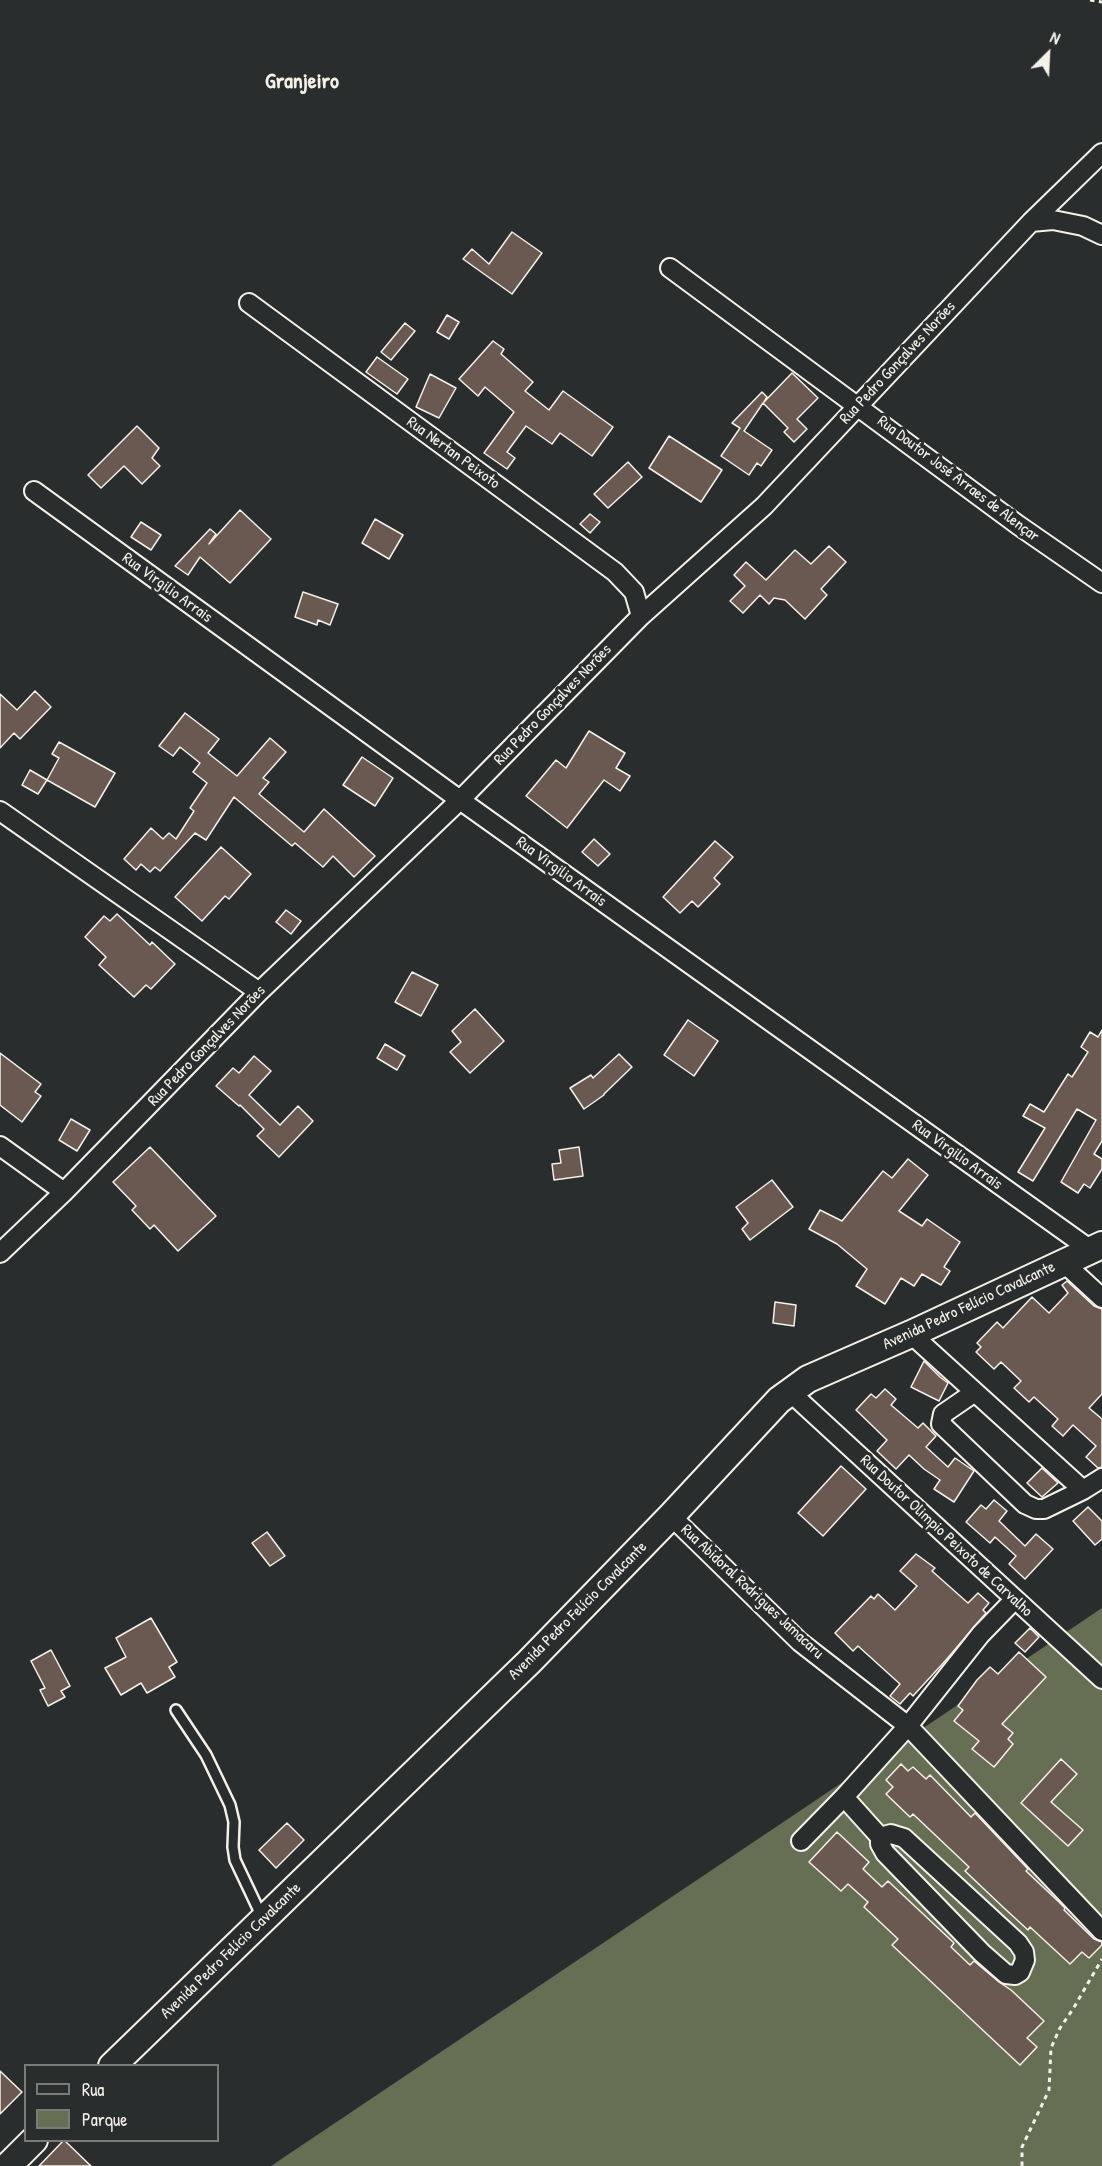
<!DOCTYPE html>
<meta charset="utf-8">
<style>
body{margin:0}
#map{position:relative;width:1102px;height:2166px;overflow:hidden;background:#2a2d2e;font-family:"Patrick Hand",sans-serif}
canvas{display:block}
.legend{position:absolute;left:24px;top:2064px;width:195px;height:78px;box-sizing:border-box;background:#2a2d2e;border:2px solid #7b7b78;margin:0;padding:8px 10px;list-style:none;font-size:18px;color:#f4f1e8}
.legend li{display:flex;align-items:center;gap:12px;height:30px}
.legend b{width:30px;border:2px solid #7b7b78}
.north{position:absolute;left:1018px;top:24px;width:60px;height:60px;-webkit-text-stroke:4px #2a2d2e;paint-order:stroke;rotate:24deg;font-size:16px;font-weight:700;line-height:24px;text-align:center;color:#f4f1e8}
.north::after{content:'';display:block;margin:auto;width:21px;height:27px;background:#f4f1e8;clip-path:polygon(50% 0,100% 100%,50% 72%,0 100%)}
</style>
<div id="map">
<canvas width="1102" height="2166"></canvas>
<ul class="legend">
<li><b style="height:8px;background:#2a2d2e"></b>Rua</li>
<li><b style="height:16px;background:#666e54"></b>Parque</li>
</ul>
<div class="north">N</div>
</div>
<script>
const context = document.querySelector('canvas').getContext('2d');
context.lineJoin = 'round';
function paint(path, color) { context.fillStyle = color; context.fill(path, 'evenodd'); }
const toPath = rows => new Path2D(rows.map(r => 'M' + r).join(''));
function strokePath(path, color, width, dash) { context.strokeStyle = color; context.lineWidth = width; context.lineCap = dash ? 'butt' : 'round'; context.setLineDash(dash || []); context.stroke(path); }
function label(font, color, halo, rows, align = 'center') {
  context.font = font + ' "Patrick Hand",sans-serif'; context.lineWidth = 6; context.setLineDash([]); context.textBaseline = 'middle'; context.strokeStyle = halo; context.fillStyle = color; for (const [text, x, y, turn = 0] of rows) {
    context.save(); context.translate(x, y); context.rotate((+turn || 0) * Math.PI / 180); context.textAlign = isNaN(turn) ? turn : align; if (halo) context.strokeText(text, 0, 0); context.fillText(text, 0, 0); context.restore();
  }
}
paint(toPath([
 [1102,1608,1102,2166,271,2166]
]), '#666e54');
const building = toPath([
 [512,232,542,253,512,294,463,259,472,249,489,264,512,232],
 [447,315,459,322,449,339,437,332,447,315],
 [405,323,415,331,391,360,381,352,405,323],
 [493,341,504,349,501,354,533,382,525,391,549,410,563,391,613,427,592,456,560,433,552,444,526,426,507,452,515,458,507,469,484,453,514,412,485,387,478,396,459,379,493,341],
 [377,357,408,379,397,394,366,372,377,357],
 [792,373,818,398,797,419,807,429,794,442,784,432,788,428,763,403,744,431,772,450,761,466,757,463,749,475,721,456,740,428,732,423,762,392,767,397,764,402,792,373],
 [430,374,456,388,439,418,416,407,430,374],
 [137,426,159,448,152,458,160,466,142,484,124,466,101,488,88,475,137,426],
 [669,436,722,470,701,502,649,468,669,436],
 [628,462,642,477,608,508,594,494,628,462],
 [240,510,271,539,230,583,200,557,188,575,175,566,210,529,216,534,209,544,240,510],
 [590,514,600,522,590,533,580,524,590,514],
 [375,519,403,535,389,559,362,543,375,519],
 [141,522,161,535,151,550,131,537,141,522],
 [829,546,846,562,821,589,827,595,805,619,785,600,774,598,769,604,760,595,743,613,730,601,745,586,734,575,746,562,766,580,795,550,811,564,829,546],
 [303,592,338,604,330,625,318,620,317,625,295,617,303,592],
 [35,691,51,707,20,739,14,733,0,748,0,694,17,710,35,691],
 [185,713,219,739,208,753,237,776,270,738,286,752,263,778,269,782,259,794,304,832,324,809,375,856,354,877,333,856,323,867,295,843,292,846,234,797,206,840,195,833,160,871,155,867,150,872,141,864,136,870,124,859,151,828,163,839,169,833,176,839,194,811,190,808,207,783,193,772,200,763,180,747,173,756,159,746,185,713],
 [589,731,625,753,616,768,630,776,620,791,604,780,567,828,526,796,556,760,566,768,589,731],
 [59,742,115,773,95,807,47,780,59,758,52,754,59,742],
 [362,757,393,778,375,806,343,785,362,757],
 [30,770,47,780,38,794,22,785,30,770],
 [594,839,610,854,598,866,582,852,594,839],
 [715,841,733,857,714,878,720,884,698,907,692,901,680,913,663,897,715,841],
 [221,847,251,874,229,899,225,896,202,921,175,897,221,847],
 [286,910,301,921,291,934,276,922,286,910],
 [117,914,150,945,152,942,175,964,151,989,146,985,134,997,99,965,106,957,85,937,104,916,110,921,117,914],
 [412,972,438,985,421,1016,395,1002,412,972],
 [475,1009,504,1041,470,1073,450,1052,461,1042,452,1031,475,1009],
 [688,1020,718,1041,694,1076,664,1055,688,1020],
 [1102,1030,1102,1141,1094,1154,1102,1159,1102,1169,1090,1188,1084,1184,1078,1193,1061,1182,1096,1120,1077,1109,1033,1181,1018,1172,1045,1128,1023,1116,1030,1104,1044,1112,1068,1074,1072,1077,1088,1052,1081,1047,1090,1032,1098,1037,1102,1030],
 [385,1044,405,1056,397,1070,377,1058,385,1044],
 [0,1053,41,1084,35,1092,41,1096,22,1122,0,1105,0,1053],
 [619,1054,632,1067,604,1094,604,1095,584,1109,570,1088,591,1075,593,1078,619,1054],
 [254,1056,271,1071,249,1095,280,1125,298,1106,313,1121,279,1157,257,1136,264,1129,240,1105,239,1106,216,1086,233,1068,239,1073,254,1056],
 [71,1119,90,1130,77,1151,59,1140,71,1119],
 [150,1147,216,1216,178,1251,154,1225,150,1229,132,1210,136,1206,113,1182,150,1147],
 [579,1147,583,1176,554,1180,552,1164,561,1163,559,1150,579,1147],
 [908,1159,928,1175,899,1211,922,1226,927,1219,960,1242,944,1267,950,1271,941,1285,922,1274,914,1286,901,1278,885,1304,856,1286,867,1269,837,1244,809,1229,820,1210,842,1221,883,1171,892,1178,908,1159],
 [772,1180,793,1207,750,1240,742,1229,748,1223,736,1207,772,1180],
 [1067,1281,1094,1306,1102,1309,1102,1394,1089,1408,1102,1419,1102,1467,1098,1468,1086,1457,1096,1446,1073,1425,1063,1436,1052,1426,1058,1419,1034,1397,1029,1402,1014,1388,1021,1381,1001,1362,994,1369,976,1352,981,1347,977,1343,997,1322,1003,1328,1032,1297,1049,1313,1068,1293,1062,1285,1067,1281],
 [775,1302,796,1305,794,1326,773,1323,775,1302],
 [924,1361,940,1377,948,1383,939,1401,911,1387,924,1361],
 [885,1389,896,1399,891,1405,918,1428,923,1423,936,1436,926,1447,948,1467,955,1458,974,1471,954,1502,934,1489,940,1480,924,1469,909,1455,896,1469,877,1451,887,1440,856,1410,871,1394,876,1398,885,1389],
 [841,1466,866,1489,823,1536,798,1513,841,1466],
 [1042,1468,1058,1483,1042,1497,1027,1483,1042,1468],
 [994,1500,1007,1511,999,1521,1025,1546,1036,1534,1053,1549,1025,1579,1009,1564,1016,1556,995,1537,990,1543,966,1522,981,1505,986,1509,994,1500],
 [1088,1507,1102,1521,1102,1539,1095,1545,1073,1521,1088,1507],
 [267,1532,285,1556,270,1566,252,1543,267,1532],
 [916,1554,935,1568,932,1571,968,1603,978,1593,989,1603,983,1610,986,1613,946,1660,913,1696,910,1693,900,1704,890,1696,900,1684,858,1646,853,1651,835,1633,871,1596,874,1599,878,1594,895,1610,917,1586,900,1571,916,1554],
 [151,1618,177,1662,169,1667,175,1677,147,1693,141,1683,121,1695,105,1668,126,1657,116,1638,151,1618],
 [1030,1628,1039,1637,1025,1652,1015,1643,1030,1628],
 [51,1650,70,1686,61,1691,65,1697,48,1706,40,1690,45,1688,31,1661,51,1650],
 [1019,1652,1046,1677,1002,1724,1013,1733,1008,1739,1013,1744,994,1767,972,1749,979,1741,954,1721,963,1710,958,1706,977,1680,990,1667,998,1674,1019,1652],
 [1061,1759,1077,1774,1051,1802,1083,1830,1068,1846,1021,1803,1061,1759],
 [901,1764,908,1771,913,1767,926,1779,930,1775,971,1817,975,1813,1028,1869,1026,1871,1060,1903,1065,1908,1064,1910,1094,1939,1102,1942,1102,1945,1089,1958,1082,1952,1070,1964,1030,1927,1028,1930,1004,1908,965,1871,969,1867,913,1814,910,1817,886,1794,893,1787,886,1780,901,1764],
 [287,1823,304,1840,276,1868,259,1850,287,1823],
 [837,1832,869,1862,863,1869,882,1887,888,1881,954,1943,951,1947,970,1965,974,1961,999,1982,1011,1990,1044,2021,1027,2038,1037,2047,1020,2065,892,1945,898,1939,864,1907,868,1902,848,1884,841,1891,809,1862,837,1832],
 [0,2071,22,2092,0,2114,0,2071],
 [64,2140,91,2166,39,2166,64,2140]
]);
paint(building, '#695951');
strokePath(building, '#f4f1e8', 1.5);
const lane = toPath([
 [176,1710,206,1755,230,1805,234,1822,233,1847,235,1860,262,1917]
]);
const street = toPath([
 [1031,222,1053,220,1083,226,1102,235],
 [670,268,1018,525,1102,583],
 [249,303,615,572,634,592,641,616],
 [34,491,460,800,1091,1250],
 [0,811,259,992],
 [0,1146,64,1192],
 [0,1253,64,1192,259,992,460,800,641,616,764,506,1031,222,1102,153],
 [1063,1262,1102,1298],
 [911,1334,1083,1490],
 [790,1392,1102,1679],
 [975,1392,943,1414,941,1424,1025,1504,1036,1509,1044,1509,1083,1490,1102,1478],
 [671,1516,800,1642,908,1726,1102,1931],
 [844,1797,880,1837,880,1844,885,1853,982,1953,1006,1974,1015,1975,1020,1972,1025,1960,1024,1952,1018,1943,904,1838,891,1834,880,1837],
 [801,1841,844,1797,908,1726,981,1634,1015,1599]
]);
const secondary = toPath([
 [112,2066,529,1662,671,1516,779,1400,808,1379,911,1334,1102,1245],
 [8,2166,34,2140]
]);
strokePath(lane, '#f4f1e8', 14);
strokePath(street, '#f4f1e8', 22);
strokePath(secondary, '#f4f1e8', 30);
strokePath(toPath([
 [1090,0,1102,2],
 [1022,2166,1022,2147,1049,2090,1051,2048,1060,2028,1073,2009,1102,1959]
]), '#f4f1e8', 3, [4.5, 4.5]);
strokePath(lane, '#2a2d2e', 9);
strokePath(street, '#2a2d2e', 18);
strokePath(secondary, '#2a2d2e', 26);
label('16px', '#f4f1e8', '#2a2d2e', [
 ["Rua Pedro Gonçalves Norões",898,363,-47],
 ["Rua Nertan Peixoto",453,453,36],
 ["Rua Doutor José Arraes de Alençar",958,479,37],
 ["Rua Virgilio Arrais",167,588,36],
 ["Rua Pedro Gonçalves Norões",553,705,-46],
 ["Rua Virgilio Arrais",561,872,36],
 ["Rua Pedro Gonçalves Norões",207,1046,-46],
 ["Rua Virgilio Arrais",957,1155,36],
 ["Avenida Pedro Felício Cavalcante",969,1306,-25],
 ["Rua Doutor Olimpio Peixoto de Carvalho",946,1536,43],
 ["Rua Abidoral Rodrigues Jamacaru",752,1592,43],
 ["Avenida Pedro Felício Cavalcante",578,1611,-45],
 ["Avenida Pedro Felício Cavalcante",231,1951,-44]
]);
label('bold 22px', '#f4f1e8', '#2a2d2e', [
 ["Granjeiro",302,82]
]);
</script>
